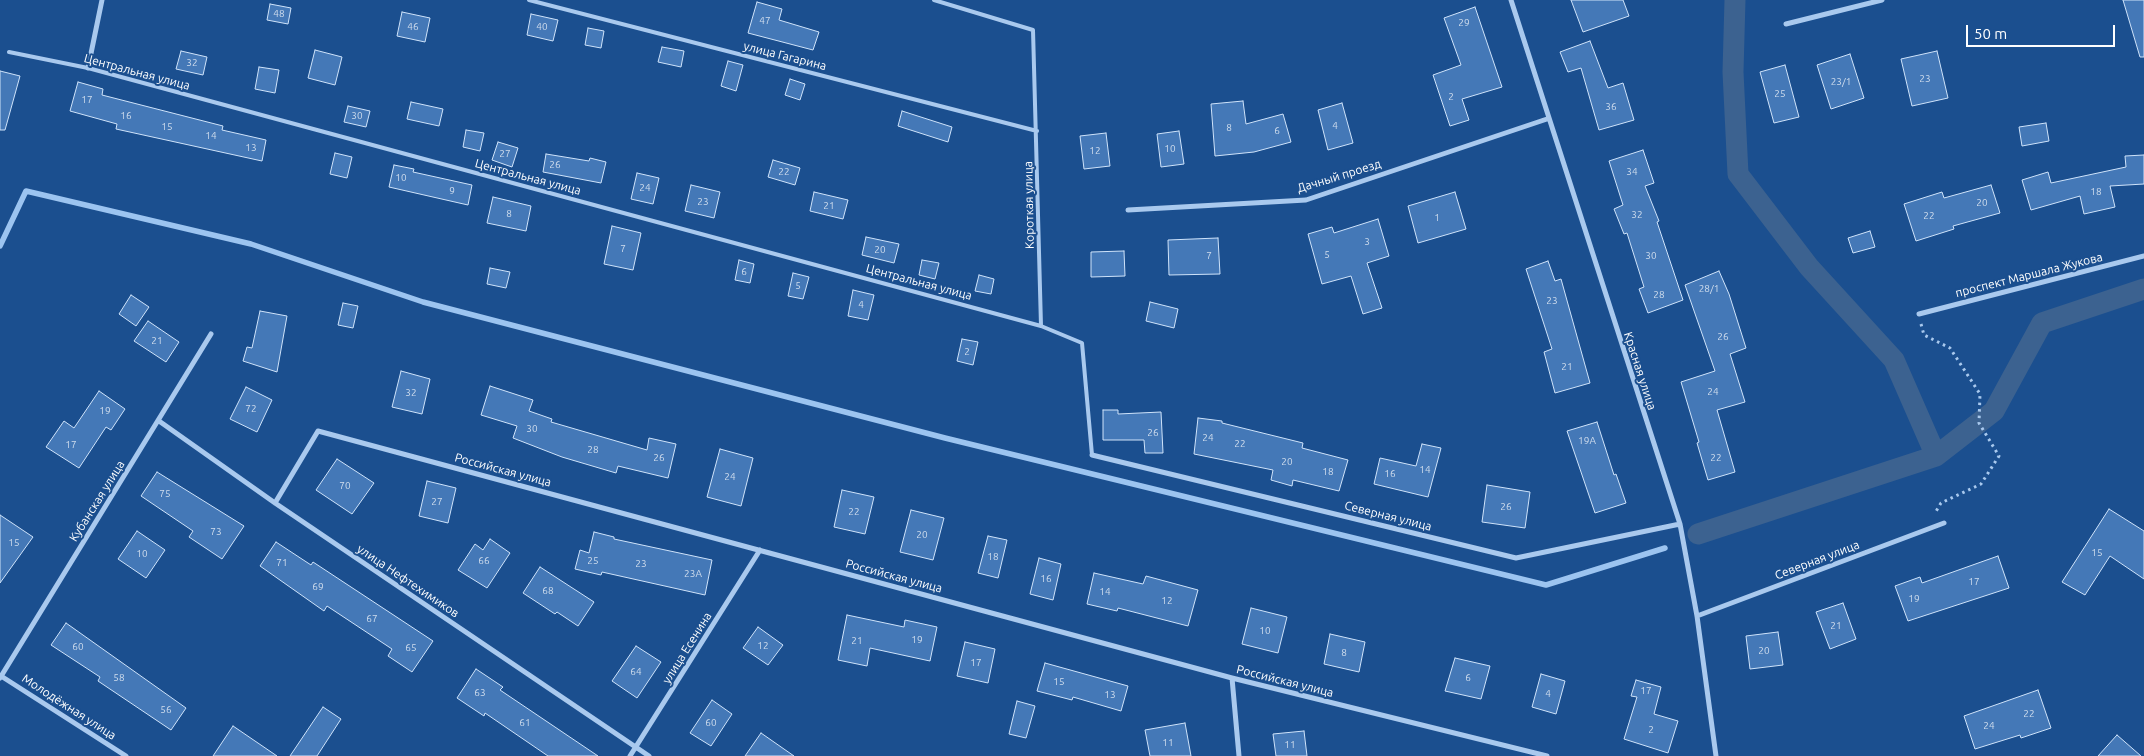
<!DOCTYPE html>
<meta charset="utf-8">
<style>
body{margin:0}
#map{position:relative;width:2144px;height:756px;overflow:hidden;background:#1b4f8f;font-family:Ubuntu,sans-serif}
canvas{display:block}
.scale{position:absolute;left:1966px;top:25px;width:149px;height:22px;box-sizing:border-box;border:2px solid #fff;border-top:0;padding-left:6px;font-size:15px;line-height:18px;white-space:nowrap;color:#fff;-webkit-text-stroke:4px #1b4f8f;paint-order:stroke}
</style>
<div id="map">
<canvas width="2144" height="756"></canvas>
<div class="scale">50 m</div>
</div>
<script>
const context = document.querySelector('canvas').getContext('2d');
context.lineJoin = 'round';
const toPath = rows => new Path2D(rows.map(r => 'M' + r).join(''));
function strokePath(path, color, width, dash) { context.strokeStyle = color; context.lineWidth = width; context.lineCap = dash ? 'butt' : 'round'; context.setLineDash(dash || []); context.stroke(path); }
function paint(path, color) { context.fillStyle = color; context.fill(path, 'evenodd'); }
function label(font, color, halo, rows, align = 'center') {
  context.font = font + ' Ubuntu,sans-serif'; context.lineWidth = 4; context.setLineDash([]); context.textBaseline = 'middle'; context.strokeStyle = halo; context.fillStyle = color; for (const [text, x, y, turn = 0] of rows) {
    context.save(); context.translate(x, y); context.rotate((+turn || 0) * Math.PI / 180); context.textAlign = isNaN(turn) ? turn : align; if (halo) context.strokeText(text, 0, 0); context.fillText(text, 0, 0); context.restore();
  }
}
strokePath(toPath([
 [0,246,26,191,251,244,423,302,945,438,1546,585,1665,548]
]), '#9cc4f0', 5.5);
strokePath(toPath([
 [1735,0,1733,72,1738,174,1809,267,1894,360,1936,456],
 [1698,534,1936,456,1994,411,2042,323,2144,289]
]), '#3c6290', 21);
const building = toPath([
 [1571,0,1623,0,1629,16,1583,32,1571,0],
 [2123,0,2144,0,2144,57,2140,57,2123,0],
 [757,2,782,9,779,20,819,32,813,50,748,33,757,2],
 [270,4,291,8,288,24,267,20,270,4],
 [1475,7,1502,87,1462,99,1469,120,1450,126,1433,75,1461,65,1444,18,1475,7],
 [402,12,430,18,425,42,397,36,402,12],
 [531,14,558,20,553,41,527,35,531,14],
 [588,28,604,31,601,48,585,45,588,28],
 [1590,41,1608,88,1623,83,1634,120,1599,130,1581,68,1568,72,1560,52,1590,41],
 [662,47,684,51,681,67,658,62,662,47],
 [315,50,342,57,335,85,308,78,315,50],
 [181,51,207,57,203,75,176,69,181,51],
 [1937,51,1948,98,1912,106,1901,59,1937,51],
 [1850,54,1864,98,1831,109,1817,65,1850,54],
 [728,61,743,65,736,91,721,86,728,61],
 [1785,65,1799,117,1774,123,1760,72,1785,65],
 [259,67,279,70,275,93,255,89,259,67],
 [0,71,20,76,5,130,0,130,0,71],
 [790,79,805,84,800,100,785,95,790,79],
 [78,82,103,89,102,95,223,126,222,130,266,140,262,161,116,129,117,124,70,111,78,82],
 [1243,101,1246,124,1283,114,1291,142,1254,152,1215,156,1211,104,1243,101],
 [411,102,443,109,439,126,407,119,411,102],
 [1342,103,1353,143,1328,150,1318,110,1342,103],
 [348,106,370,111,366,127,344,122,348,106],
 [902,111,952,127,948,142,898,126,902,111],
 [2046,123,2049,141,2022,146,2019,127,2046,123],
 [466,130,484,133,480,151,463,147,466,130],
 [1179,131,1184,164,1161,167,1157,134,1179,131],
 [1106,133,1110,166,1084,169,1080,136,1106,133],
 [498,142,518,148,512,167,492,160,498,142],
 [1643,150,1654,183,1645,186,1659,221,1657,222,1683,300,1648,313,1639,289,1644,287,1627,233,1624,234,1614,209,1623,205,1609,161,1643,150],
 [335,153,352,157,347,178,330,174,335,153],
 [546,154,589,161,590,158,606,162,601,183,543,172,546,154],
 [2144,155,2144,184,2110,186,2115,207,2084,214,2080,196,2031,210,2022,180,2048,172,2051,183,2126,167,2125,156,2144,155],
 [773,160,800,168,795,185,768,177,773,160],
 [394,165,414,169,413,172,472,185,468,205,389,187,394,165],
 [637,173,659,178,653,204,631,199,637,173],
 [691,185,720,192,714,218,685,211,691,185],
 [1991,185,2000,213,1953,226,1954,229,1916,241,1904,204,1942,192,1944,198,1991,185],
 [814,192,848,200,843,219,810,211,814,192],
 [1455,192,1466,229,1418,243,1408,206,1455,192],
 [493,197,531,206,526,231,487,223,493,197],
 [1378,219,1389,256,1367,263,1382,308,1363,314,1351,276,1322,284,1308,234,1332,227,1334,233,1378,219],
 [612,226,641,233,633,270,604,264,612,226],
 [1870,231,1875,247,1853,253,1848,238,1870,231],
 [866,237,899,244,894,263,862,255,866,237],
 [1218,238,1220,274,1169,275,1168,240,1218,238],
 [1124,251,1125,276,1091,277,1091,252,1124,251],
 [739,260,754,264,750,283,735,280,739,260],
 [922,260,939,263,935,279,919,275,922,260],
 [1548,261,1555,281,1561,279,1590,383,1555,393,1544,352,1552,349,1526,269,1548,261],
 [490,268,510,272,506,288,487,284,490,268],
 [1719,271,1729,294,1746,348,1730,354,1745,402,1717,410,1735,472,1708,480,1697,443,1699,442,1681,382,1715,371,1685,285,1719,271],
 [793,273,809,277,803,299,788,296,793,273],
 [979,275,994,279,991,294,975,291,979,275],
 [853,290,874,295,868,320,848,316,853,290],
 [131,295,149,307,136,326,119,314,131,295],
 [1150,302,1178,309,1174,328,1146,321,1150,302],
 [343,303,358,306,353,328,338,325,343,303],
 [260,311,287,316,277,372,243,361,247,347,252,348,260,311],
 [148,321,179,342,166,362,134,341,148,321],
 [962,339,978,342,973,365,957,361,962,339],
 [401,371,430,379,422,414,392,407,401,371],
 [490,386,533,400,529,411,552,419,551,422,647,450,649,438,676,444,668,478,618,466,616,473,562,457,513,438,517,426,481,415,490,386],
 [246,387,272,400,257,432,230,419,246,387],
 [99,391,125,409,111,430,106,427,79,468,46,447,64,421,74,428,99,391],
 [1103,410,1118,410,1118,414,1161,412,1163,453,1145,453,1144,440,1103,440,1103,410],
 [1198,418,1222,421,1222,423,1303,443,1302,448,1348,460,1339,491,1293,480,1292,486,1271,480,1273,470,1194,454,1198,418],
 [1597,422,1614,475,1616,474,1626,503,1595,513,1567,431,1597,422],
 [1422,444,1441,448,1428,497,1374,484,1380,458,1416,466,1422,444],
 [720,449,753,458,741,506,707,497,720,449],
 [337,459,374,483,352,514,316,490,337,459],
 [157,472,244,526,222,559,189,537,193,531,141,496,157,472],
 [427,481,456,488,448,523,419,516,427,481],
 [1487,485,1530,492,1525,528,1482,522,1487,485],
 [842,490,874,497,865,534,834,527,842,490],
 [2109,509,2144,531,2144,579,2110,556,2085,595,2062,582,2109,509],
 [911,510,944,518,933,560,900,552,911,510],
 [0,515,33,537,0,583,0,515],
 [137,531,165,550,146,578,118,559,137,531],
 [594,532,614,537,614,539,712,560,705,595,602,572,601,575,575,569,580,550,589,553,594,532],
 [988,536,1007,540,998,578,978,573,988,536],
 [490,539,510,553,487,588,458,570,475,544,483,550,490,539],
 [276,542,311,565,313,562,433,641,412,672,388,656,392,649,327,606,324,611,260,566,276,542],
 [1998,556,2009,588,1908,621,1895,586,1920,577,1922,583,1998,556],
 [1039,558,1061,564,1053,600,1030,594,1039,558],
 [540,567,594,602,578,626,557,612,555,614,523,593,540,567],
 [1094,573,1143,584,1146,576,1198,590,1188,626,1118,608,1117,611,1087,604,1094,573],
 [1843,603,1856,639,1830,649,1816,612,1843,603],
 [1251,608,1287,617,1278,653,1242,644,1251,608],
 [847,615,904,627,905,620,937,627,930,661,870,648,867,666,838,660,847,615],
 [66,623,186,708,171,730,98,681,100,677,51,645,66,623],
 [758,627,783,645,768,665,743,648,758,627],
 [1778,632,1783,665,1750,669,1746,636,1778,632],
 [1330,634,1365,642,1359,672,1324,664,1330,634],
 [965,642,995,649,988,683,957,676,965,642],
 [636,646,661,662,637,698,612,681,636,646],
 [1455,658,1490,666,1481,699,1445,691,1455,658],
 [1045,663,1128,686,1121,711,1073,697,1072,700,1037,691,1045,663],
 [476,669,503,687,500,690,598,756,548,756,485,713,484,716,457,698,476,669],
 [1541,674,1565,681,1556,714,1532,707,1541,674],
 [1636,680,1661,687,1654,714,1678,721,1668,753,1624,739,1637,697,1631,696,1636,680],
 [2038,690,2051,728,2021,738,2020,735,1975,749,1964,716,2038,690],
 [712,700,732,714,711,746,690,733,712,700],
 [1017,701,1035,706,1026,738,1009,734,1017,701],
 [323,707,341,719,317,756,290,756,323,707],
 [1185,723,1191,756,1150,756,1145,730,1185,723],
 [233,726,277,756,213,756,233,726],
 [1304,731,1307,756,1276,756,1273,734,1304,731],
 [761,733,794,756,745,756,761,733],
 [2117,735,2141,756,2098,756,2117,735]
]);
paint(building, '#4478b7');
strokePath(building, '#cfe3fa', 1);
strokePath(toPath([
 [1921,324,1924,335,1950,348,1980,394,1979,423,1999,456,1981,484,1941,503,1935,513]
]), '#a9c9ee', 3, [2.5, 4]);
strokePath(toPath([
 [529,0,1037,131],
 [934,0,1033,30,1041,326,1082,343,1092,455],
 [9,52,88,68,1041,326]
]), '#a9c9ee', 4);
strokePath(toPath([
 [1511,0,1680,524,1697,616,1716,756],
 [1786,24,1882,0],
 [88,68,102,0],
 [1128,210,1306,200,1547,119],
 [1919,314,2144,256],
 [159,421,275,503,649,756],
 [1092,455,1516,558,1680,524],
 [275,503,318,431,1232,678,1547,756],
 [1697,616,1944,523],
 [1,676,126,756],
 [0,678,211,334],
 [1232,678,1239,756],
 [630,756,760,550]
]), '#a9c9ee', 5);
label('10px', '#d0dded', null, [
 ["48",279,14],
 ["47",765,21],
 ["29",1464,23],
 ["46",413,27],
 ["40",542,27],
 ["32",192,63],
 ["23",1925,79],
 ["23/1",1841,82],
 ["25",1780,94],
 ["2",1451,97],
 ["17",87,100],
 ["36",1611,107],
 ["16",126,116],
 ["30",357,116],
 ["4",1335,126],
 ["15",167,127],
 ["8",1229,128],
 ["6",1277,131],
 ["14",211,136],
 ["13",251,148],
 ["10",1170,149],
 ["12",1095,151],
 ["27",505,154],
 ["26",555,165],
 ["22",784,172],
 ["34",1632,172],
 ["10",401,178],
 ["24",645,188],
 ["9",452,191],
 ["18",2096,192],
 ["23",703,202],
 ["20",1982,203],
 ["21",829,206],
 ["8",509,214],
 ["32",1637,215],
 ["22",1929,216],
 ["1",1437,218],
 ["3",1367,242],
 ["7",623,249],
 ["20",880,250],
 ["5",1327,255],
 ["7",1209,256],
 ["30",1651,256],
 ["6",744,272],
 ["5",798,286],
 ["28/1",1709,289],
 ["28",1659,295],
 ["23",1552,301],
 ["4",861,305],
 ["26",1723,337],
 ["21",157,341],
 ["2",967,352],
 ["21",1567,367],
 ["24",1713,392],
 ["32",411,393],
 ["72",251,409],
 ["19",105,411],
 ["30",532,429],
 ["26",1153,433],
 ["24",1208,438],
 ["19А",1587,441],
 ["22",1240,444],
 ["17",71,445],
 ["28",593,450],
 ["26",659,458],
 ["22",1716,458],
 ["20",1287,462],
 ["14",1425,470],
 ["18",1328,472],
 ["16",1390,474],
 ["24",730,477],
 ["70",345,486],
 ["75",165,494],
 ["27",437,502],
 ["26",1506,507],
 ["22",854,512],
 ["73",216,532],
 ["20",922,535],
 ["15",14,543],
 ["15",2097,553],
 ["10",142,554],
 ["18",993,557],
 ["66",484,561],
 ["25",593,561],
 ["71",282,563],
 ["23",641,564],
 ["23А",693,574],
 ["16",1046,579],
 ["17",1974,582],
 ["69",318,587],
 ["68",548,591],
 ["14",1105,592],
 ["19",1914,599],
 ["12",1167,601],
 ["67",372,619],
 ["21",1836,626],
 ["10",1265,631],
 ["19",917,640],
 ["21",857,641],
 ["12",763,646],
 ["60",78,647],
 ["65",411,648],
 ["20",1764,651],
 ["8",1344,653],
 ["17",976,663],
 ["64",636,672],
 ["58",119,678],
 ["6",1468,678],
 ["15",1059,682],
 ["17",1646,691],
 ["63",480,693],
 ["4",1548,694],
 ["13",1110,695],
 ["56",166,710],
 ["22",2029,714],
 ["61",525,723],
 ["60",711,723],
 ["24",1989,726],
 ["2",1651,730],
 ["11",1168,743],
 ["11",1290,745]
]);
label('12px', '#fff', '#1b4f8f', [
 ["улица Гагарина",785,56,14],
 ["Центральная улица",137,72,15],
 ["Дачный проезд",1339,176,-17],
 ["Центральная улица",528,177,15],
 ["Короткая улица",1029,205,-91],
 ["проспект Маршала Жукова",2029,275,-14],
 ["Центральная улица",919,282,15],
 ["Красная улица",1640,371,72],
 ["Российская улица",503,470,15],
 ["Кубанская улица",97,501,-58],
 ["Северная улица",1388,516,14],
 ["Северная улица",1817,560,-21],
 ["Российская улица",894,576,15],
 ["улица Нефтехимиков",408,581,34],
 ["улица Есенина",687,648,-58],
 ["Российская улица",1285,681,14],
 ["Молодёжная улица",69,707,33]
]);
</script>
